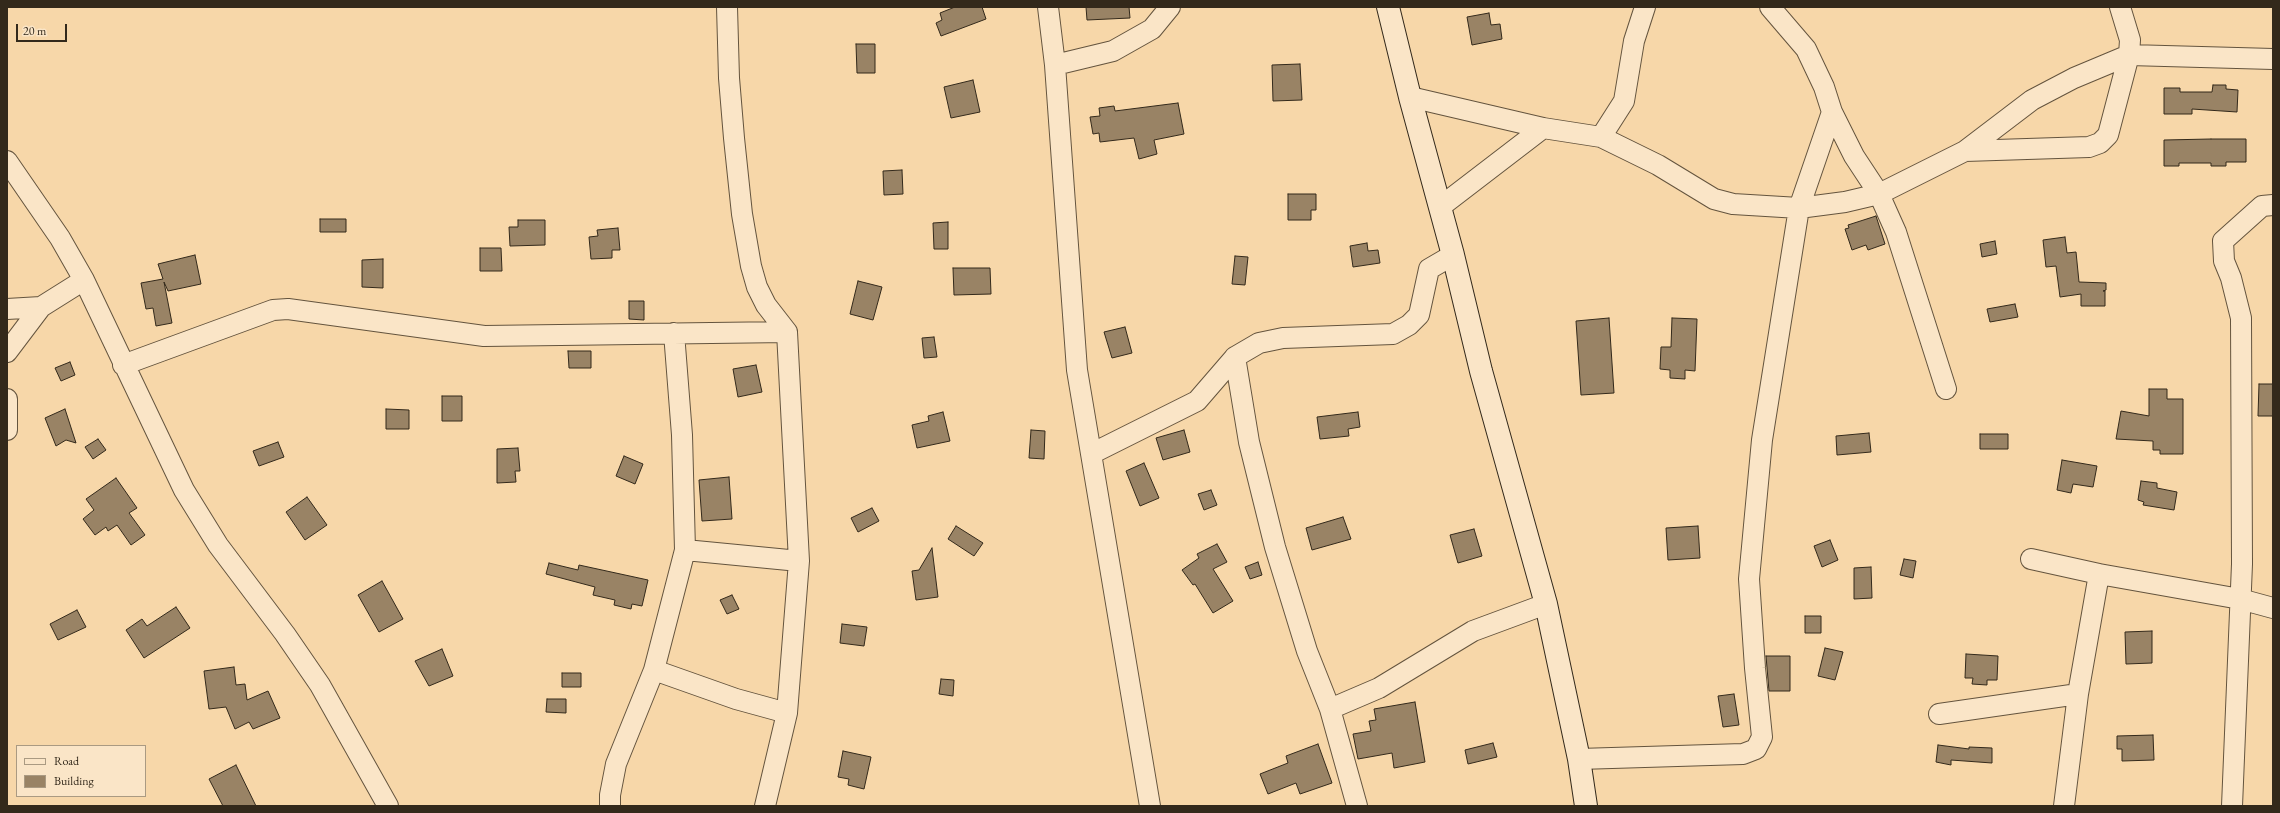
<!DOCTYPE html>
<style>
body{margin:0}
#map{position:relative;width:2280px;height:813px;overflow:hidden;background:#f7d7a9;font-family:"EB Garamond",serif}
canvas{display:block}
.frame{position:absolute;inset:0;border:8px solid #33291b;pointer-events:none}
.legend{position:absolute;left:16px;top:745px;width:130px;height:52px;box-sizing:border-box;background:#fae5c7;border:1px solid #aa9a82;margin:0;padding:5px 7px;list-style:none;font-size:12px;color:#33291b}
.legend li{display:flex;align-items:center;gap:8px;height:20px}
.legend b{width:20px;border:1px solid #aa9a82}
.scale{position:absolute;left:16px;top:24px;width:51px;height:18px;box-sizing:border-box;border:2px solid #33291b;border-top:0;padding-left:5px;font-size:12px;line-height:14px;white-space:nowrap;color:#33291b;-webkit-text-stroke:3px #fae5c7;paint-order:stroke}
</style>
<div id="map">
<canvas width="2280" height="813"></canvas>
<div class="frame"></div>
<ul class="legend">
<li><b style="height:5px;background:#fae5c7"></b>Road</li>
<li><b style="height:11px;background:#998365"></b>Building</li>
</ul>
<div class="scale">20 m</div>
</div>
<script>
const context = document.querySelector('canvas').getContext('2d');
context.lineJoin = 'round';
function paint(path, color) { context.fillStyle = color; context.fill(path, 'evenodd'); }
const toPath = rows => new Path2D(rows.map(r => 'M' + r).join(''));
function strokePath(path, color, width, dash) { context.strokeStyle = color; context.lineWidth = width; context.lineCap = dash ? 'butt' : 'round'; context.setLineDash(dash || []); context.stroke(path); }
const building = toPath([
 [955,7,982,7,986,19,941,36,936,23,942,20,940,13,955,7],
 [1086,7,1129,7,1130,18,1087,20,1086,7],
 [1489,13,1491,25,1500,24,1502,39,1472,45,1467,17,1489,13],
 [856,44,875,44,875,73,857,73,856,44],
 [1300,64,1302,100,1273,101,1272,65,1300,64],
 [973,80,980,112,951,118,944,87,973,80],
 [2213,85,2226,85,2226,89,2238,90,2237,112,2192,109,2192,114,2164,114,2164,88,2180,88,2180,92,2212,92,2213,85],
 [1178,103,1184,134,1154,140,1157,154,1139,159,1134,138,1100,142,1099,133,1093,134,1090,117,1100,116,1099,108,1114,106,1115,111,1178,103],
 [2211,139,2246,139,2246,162,2226,162,2226,166,2211,166,2211,163,2179,163,2179,166,2164,166,2164,140,2211,139],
 [902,170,903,194,884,195,883,171,902,170],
 [1288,194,1316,194,1316,210,1311,210,1311,220,1288,220,1288,194],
 [1876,216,1885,244,1868,250,1866,245,1852,250,1845,229,1849,228,1848,225,1876,216],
 [320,219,346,219,346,232,320,232,320,219],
 [518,220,545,220,545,245,510,246,509,227,518,227,518,220],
 [948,222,948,249,934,249,933,223,948,222],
 [618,228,620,250,612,250,612,258,591,259,589,237,598,236,597,230,618,228],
 [2065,237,2067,253,2076,252,2079,282,2106,283,2106,290,2103,291,2105,291,2105,306,2081,306,2081,294,2060,297,2056,266,2046,267,2043,240,2065,237],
 [1995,241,1997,254,1982,257,1980,244,1995,241],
 [1367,243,1368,251,1378,250,1380,263,1353,267,1350,246,1367,243],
 [480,248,501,248,502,271,480,271,480,248],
 [195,255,201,284,168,291,164,282,172,323,156,326,153,308,146,309,141,283,163,279,158,264,195,255],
 [1235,256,1248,257,1245,285,1232,284,1235,256],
 [383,259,383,288,362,287,362,260,383,259],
 [953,268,990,268,991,294,954,295,953,268],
 [858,281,882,287,873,320,850,314,858,281],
 [629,301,644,301,644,320,629,319,629,301],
 [2015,304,2018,317,1990,322,1987,309,2015,304],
 [1609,318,1614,393,1581,395,1576,321,1609,318],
 [1672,318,1697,319,1695,371,1685,370,1685,379,1670,378,1670,370,1660,369,1661,347,1671,347,1672,318],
 [1125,327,1132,353,1112,358,1104,332,1125,327],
 [934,337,937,357,924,358,922,338,934,337],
 [568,351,591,351,591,368,569,368,568,351],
 [70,362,75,375,61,381,55,368,70,362],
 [756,365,762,392,738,397,733,369,756,365],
 [2259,384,2273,384,2273,416,2258,416,2259,384],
 [2149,389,2167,389,2167,399,2183,399,2183,454,2160,454,2160,450,2153,450,2153,441,2116,439,2121,411,2149,416,2149,389],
 [442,396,462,396,462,421,442,421,442,396],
 [65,409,76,443,66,440,56,446,45,418,65,409],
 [386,409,409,410,409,429,386,429,386,409],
 [943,412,950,441,917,448,912,425,929,421,928,416,943,412],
 [1358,412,1360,427,1348,429,1349,436,1320,439,1317,417,1358,412],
 [1031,430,1045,431,1044,459,1029,458,1031,430],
 [1184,430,1190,452,1163,460,1156,438,1184,430],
 [1869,433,1871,452,1837,455,1836,436,1869,433],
 [1980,434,2008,434,2008,449,1980,449,1980,434],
 [98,439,106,450,93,459,85,447,98,439],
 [278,442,284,457,259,466,253,451,278,442],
 [518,448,520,471,515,471,516,482,497,483,497,449,518,448],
 [624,456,643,464,635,484,616,476,624,456],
 [2062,460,2097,466,2093,487,2073,484,2071,493,2057,490,2062,460],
 [1144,463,1159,498,1140,506,1126,471,1144,463],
 [729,477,732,519,702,521,699,480,729,477],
 [116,478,137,508,129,513,145,535,131,545,117,525,108,531,106,527,95,535,83,519,94,510,86,499,116,478],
 [2141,481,2157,483,2157,488,2177,492,2174,510,2143,505,2144,502,2138,500,2141,481],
 [1211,490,1217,505,1204,510,1198,494,1211,490],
 [307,497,327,525,305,540,286,512,307,497],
 [872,508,879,521,858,532,851,518,872,508],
 [1343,517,1351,539,1312,550,1306,528,1343,517],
 [956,526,983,543,974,556,948,539,956,526],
 [1698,526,1700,558,1668,560,1666,528,1698,526],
 [1474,529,1482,556,1458,563,1450,535,1474,529],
 [1830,540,1838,560,1822,567,1814,546,1830,540],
 [1217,544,1227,562,1213,569,1233,601,1213,613,1195,584,1193,585,1182,570,1199,558,1197,554,1217,544],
 [932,548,938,597,916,600,912,571,919,570,932,548],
 [1904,559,1916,561,1913,578,1900,575,1904,559],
 [1258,562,1262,575,1250,579,1245,567,1258,562],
 [549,563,578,570,579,565,648,580,642,606,632,604,631,609,614,605,615,600,593,595,595,587,546,574,549,563],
 [1871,567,1872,598,1854,599,1854,568,1871,567],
 [382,581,403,619,379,632,358,595,382,581],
 [732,595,739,609,727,614,720,600,732,595],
 [176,607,190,628,144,658,126,630,142,619,147,626,176,607],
 [77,610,86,627,58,640,50,624,77,610],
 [1805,616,1821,616,1821,633,1805,633,1805,616],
 [842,624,867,627,864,646,840,643,842,624],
 [2152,631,2152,663,2126,664,2125,632,2152,631],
 [1825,648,1843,652,1835,680,1818,676,1825,648],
 [442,649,453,676,429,686,415,661,442,649],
 [1966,654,1998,656,1997,680,1987,680,1987,685,1972,684,1973,678,1965,678,1966,654],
 [1766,656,1790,656,1790,691,1769,691,1766,656],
 [234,667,236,685,245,684,247,700,268,691,280,718,253,729,249,722,235,729,226,707,209,709,204,671,234,667],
 [562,673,581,673,581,687,562,687,562,673],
 [941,679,954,680,953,696,939,694,941,679],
 [1734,694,1739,725,1723,727,1718,696,1734,694],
 [547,699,566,699,566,713,546,712,547,699],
 [1415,702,1425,762,1394,768,1392,753,1358,759,1353,734,1371,731,1369,721,1376,720,1374,709,1415,702],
 [2153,735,2154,760,2122,761,2122,749,2117,749,2117,736,2153,735],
 [1493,743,1497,757,1468,764,1465,750,1493,743],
 [1318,744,1332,783,1300,794,1296,783,1268,794,1260,774,1288,763,1286,756,1318,744],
 [1938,745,1969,749,1969,747,1992,748,1992,763,1951,760,1951,765,1936,762,1938,745],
 [843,751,871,757,864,789,848,785,849,779,838,777,843,751],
 [236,765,256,806,223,806,209,779,236,765]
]);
paint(building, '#998365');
strokePath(building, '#33291b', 1);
const street = toPath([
 [727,7,729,78,734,138,742,214,751,266,757,287,766,305,787,332,799,561,787,713],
 [1048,7,1055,65,1077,370,1150,806],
 [1770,7,1806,49,1824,87,1832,112,1854,156,1879,194,1896,232,1946,389],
 [1055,65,1113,51,1152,29,1170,7],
 [1410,97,1543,128],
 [1601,137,1624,101,1634,41,1645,7],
 [1965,151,2032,100,2074,78,2129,55,2130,40,2120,7],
 [7,161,60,238,84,280,184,490,218,545,285,634,320,685,388,806],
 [1440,207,1543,128,1601,137,1658,165,1714,199,1733,204,1799,208,1845,202,1879,194,1965,151,2089,147,2100,143,2108,135,2129,55,2273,59],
 [1453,255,1429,269,1419,315,1409,325,1393,334,1283,338,1259,343,1235,357,1249,442,1275,547,1307,651,1330,709,1379,688,1473,631,1546,604],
 [7,309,41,307,84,280],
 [7,352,41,307],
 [123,365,273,310,288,309,484,336,787,332],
 [7,399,7,430],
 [1091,454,1197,401,1235,357],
 [685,550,799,561],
 [2031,559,2099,574],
 [654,670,736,699,787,713,765,806],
 [1330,709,1357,806],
 [1939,714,2078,694],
 [1579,759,1743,754,1756,749,1762,737,1755,668,1749,579,1762,440,1799,208,1832,112],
 [610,806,610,795,616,764,654,670,685,550,682,435,674,333],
 [2064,806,2078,694,2099,574,2240,599,2273,608],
 [2232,806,2242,564,2241,318,2231,278,2224,261,2223,241,2262,206,2273,205]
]);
const secondary = toPath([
 [1388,7,1410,97,1453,255,1481,371,1546,604,1579,759,1586,806]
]);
strokePath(street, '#64543e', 22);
strokePath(secondary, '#33291b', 24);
strokePath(street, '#fae5c7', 20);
strokePath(secondary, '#fae5c7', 22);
</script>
